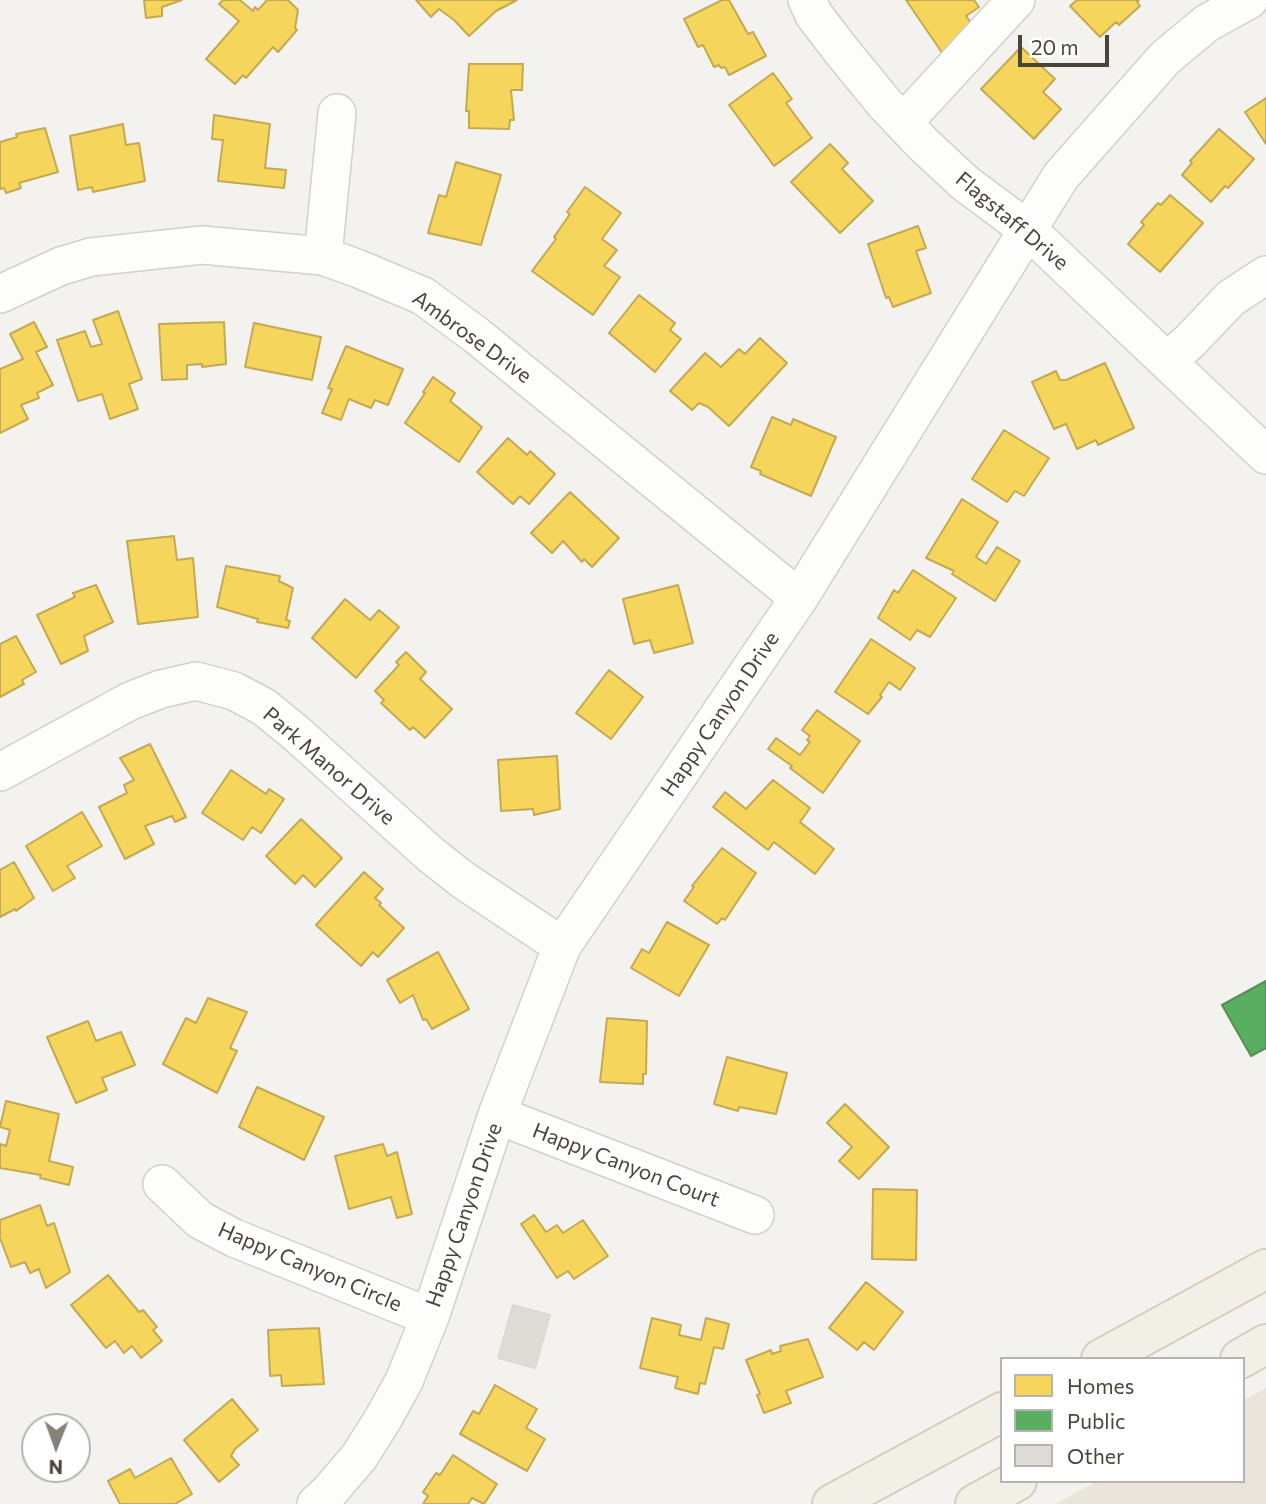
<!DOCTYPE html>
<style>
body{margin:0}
#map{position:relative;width:1266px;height:1504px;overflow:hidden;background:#f4f2ee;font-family:Commissioner,sans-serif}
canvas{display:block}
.legend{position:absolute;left:1000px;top:1357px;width:245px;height:126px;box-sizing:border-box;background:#fff;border:2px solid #b7b4b0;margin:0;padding:9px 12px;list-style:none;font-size:21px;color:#4b4439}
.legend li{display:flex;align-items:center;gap:14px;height:35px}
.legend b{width:35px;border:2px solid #b7b4b0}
.north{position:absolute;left:21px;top:1413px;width:70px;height:70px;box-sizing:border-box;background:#fff;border:2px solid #b7b4b0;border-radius:50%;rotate:181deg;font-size:19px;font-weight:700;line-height:28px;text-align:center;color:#4b4439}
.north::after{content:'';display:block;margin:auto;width:24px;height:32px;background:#868178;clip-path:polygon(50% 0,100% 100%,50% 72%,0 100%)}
.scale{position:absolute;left:1018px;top:35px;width:91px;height:32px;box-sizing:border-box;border:4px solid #4b4439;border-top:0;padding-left:9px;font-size:21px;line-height:24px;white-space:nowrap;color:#4b4439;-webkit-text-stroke:5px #fff;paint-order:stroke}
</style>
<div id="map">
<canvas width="1266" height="1504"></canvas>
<ul class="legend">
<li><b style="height:19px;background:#f6d55c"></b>Homes</li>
<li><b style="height:19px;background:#5aae61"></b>Public</li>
<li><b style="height:19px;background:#dedbd6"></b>Other</li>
</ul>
<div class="north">N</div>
<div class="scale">20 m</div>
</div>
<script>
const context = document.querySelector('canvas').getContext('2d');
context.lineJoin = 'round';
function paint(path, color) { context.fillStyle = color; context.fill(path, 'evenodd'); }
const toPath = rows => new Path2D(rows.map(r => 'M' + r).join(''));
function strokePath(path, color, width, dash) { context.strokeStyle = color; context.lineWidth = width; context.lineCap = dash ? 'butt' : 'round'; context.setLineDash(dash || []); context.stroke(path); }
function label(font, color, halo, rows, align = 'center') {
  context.font = font + ' Commissioner,sans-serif'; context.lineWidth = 7; context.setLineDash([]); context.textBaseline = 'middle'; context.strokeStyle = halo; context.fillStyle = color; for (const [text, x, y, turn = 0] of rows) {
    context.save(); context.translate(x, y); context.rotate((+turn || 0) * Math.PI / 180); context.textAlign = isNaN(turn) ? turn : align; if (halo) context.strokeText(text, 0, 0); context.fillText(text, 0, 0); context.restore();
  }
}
paint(toPath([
 [1266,1388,1266,1504,1056,1504,1097,1481,1243,1481,1243,1400]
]), '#eae5da');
const homes = toPath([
 [144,0,182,0,162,7,162,16,146,18,144,0],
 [223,0,240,0,253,11,255,7,258,10,267,0,288,0,298,10,295,28,297,30,278,52,273,47,246,78,243,75,235,84,206,59,239,21,219,4,223,0],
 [416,0,517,0,496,11,469,36,454,20,439,9,431,17,416,0],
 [722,0,729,0,748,34,753,32,766,56,729,75,725,67,721,68,719,65,714,67,703,45,698,47,684,19,722,0],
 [906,0,974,0,979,7,966,16,981,37,947,60,906,0],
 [1077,0,1139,0,1137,2,1140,6,1119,25,1116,22,1100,37,1070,6,1077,0],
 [1021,47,1055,79,1043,92,1061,109,1034,139,981,89,1021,47],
 [469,64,523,64,522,90,511,90,514,120,510,120,509,129,469,128,469,111,466,111,469,64],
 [773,73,792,99,786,103,812,138,774,166,729,105,773,73],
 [1266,98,1266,144,1245,112,1266,98],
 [214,115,270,124,265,168,286,170,284,188,218,181,223,140,212,139,214,115],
 [123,124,126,145,139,143,145,181,93,192,92,187,78,190,70,136,123,124],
 [45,128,58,172,19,183,21,188,6,193,4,188,0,189,0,142,17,137,16,134,45,128],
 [1219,129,1254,159,1228,188,1225,186,1211,202,1182,175,1192,163,1190,161,1219,129],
 [830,144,848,163,842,169,873,201,840,233,791,182,830,144],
 [456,162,501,175,481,245,428,233,439,195,446,197,456,162],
 [585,187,621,213,602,239,617,250,604,266,620,277,593,315,532,271,556,239,554,237,570,214,567,212,585,187],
 [1170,195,1203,223,1160,272,1128,244,1144,225,1141,222,1158,203,1161,205,1170,195],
 [918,226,926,248,916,251,931,293,893,307,889,297,886,298,868,244,918,226],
 [639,295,675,323,670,330,681,339,655,372,609,333,639,295],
 [118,311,142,379,129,384,138,409,110,419,102,394,78,401,57,340,85,331,91,347,102,344,93,320,118,311],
 [34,322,47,347,36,352,53,385,37,393,39,398,21,405,28,419,0,433,0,369,23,359,10,334,34,322],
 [224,322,226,364,202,367,202,364,187,365,187,379,162,380,159,324,224,322],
 [254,323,321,337,312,380,245,367,254,323],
 [760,338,787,363,729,426,708,407,699,403,692,410,670,391,705,353,721,367,739,349,745,354,760,338],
 [346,346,403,369,388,405,375,400,371,408,349,399,341,420,322,413,332,389,328,388,346,346],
 [1105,363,1134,428,1098,445,1096,440,1077,449,1066,424,1054,429,1032,382,1056,371,1060,380,1066,380,1105,363],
 [433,377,455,393,450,401,482,427,459,462,405,423,425,393,423,392,433,377],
 [772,417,791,425,793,419,836,437,811,496,760,474,761,471,751,467,772,417],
 [1004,430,1049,458,1024,496,1015,491,1007,502,972,479,1004,430],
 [508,438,527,455,530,451,555,474,529,504,520,496,513,504,477,472,508,438],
 [570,492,619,538,592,567,584,559,582,562,563,541,552,553,531,533,570,492],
 [962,499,998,522,976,557,986,564,997,547,1020,561,995,601,952,574,954,571,926,558,962,499],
 [174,536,177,560,193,558,198,617,138,624,127,541,174,536],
 [226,566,280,576,279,581,293,588,286,620,290,621,288,628,257,622,258,619,217,607,226,566],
 [913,570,956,598,930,637,917,630,910,640,878,618,894,590,898,593,913,570],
 [96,585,113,622,84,636,88,651,61,664,37,615,75,597,73,593,96,585],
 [678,585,693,643,654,653,650,640,634,644,623,599,678,585],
 [345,599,370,620,379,610,399,627,356,678,312,638,345,599],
 [16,636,36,672,22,680,24,684,0,697,0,644,16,636],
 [871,639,915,668,900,690,889,682,880,695,882,697,868,714,835,692,871,639],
 [406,652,426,672,420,679,452,709,425,738,413,727,410,730,381,703,384,700,375,691,399,665,396,662,406,652],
 [609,670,643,697,611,739,576,713,609,670],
 [817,710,860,741,823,793,790,768,792,766,768,749,776,738,800,755,810,742,807,740,810,736,802,730,817,710],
 [150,744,186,817,175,822,172,816,145,826,154,844,125,859,99,807,127,793,124,785,134,780,120,758,150,744],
 [557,756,560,809,534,815,533,809,501,811,498,760,557,756],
 [231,770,266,794,269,789,284,799,261,833,252,827,243,840,202,813,231,770],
 [773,780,810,808,800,822,834,849,815,874,774,842,768,850,713,807,725,792,746,809,773,780],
 [82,812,102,846,67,866,75,878,53,891,26,846,82,812],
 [301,819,342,858,315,887,303,875,295,884,266,856,301,819],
 [722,848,756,873,725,920,722,918,717,924,684,901,694,887,692,886,722,848],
 [14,862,34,898,16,911,15,909,0,917,0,870,14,862],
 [364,872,383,889,375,898,381,903,379,905,404,928,378,957,373,952,361,966,316,925,364,872],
 [667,922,709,945,679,996,631,968,642,949,649,953,667,922],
 [438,952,469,1009,432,1029,426,1019,423,1020,413,995,400,1003,387,980,438,952],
 [208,998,247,1012,230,1048,237,1051,217,1093,163,1064,186,1018,196,1023,208,998],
 [607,1018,647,1021,646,1074,643,1074,643,1084,600,1082,607,1018],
 [88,1021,96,1041,121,1032,135,1065,102,1078,107,1090,76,1103,47,1037,88,1021],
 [727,1057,787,1073,776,1114,739,1107,738,1111,714,1104,727,1057],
 [257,1087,324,1117,304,1160,239,1127,257,1087],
 [6,1101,59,1114,49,1161,73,1167,69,1185,40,1178,41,1175,0,1168,0,1144,6,1146,10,1130,0,1127,6,1101],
 [845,1104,889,1147,859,1179,839,1161,852,1147,827,1123,845,1104],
 [383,1144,387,1156,397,1152,412,1214,397,1218,391,1197,349,1209,335,1156,383,1144],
 [873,1189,917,1190,916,1260,872,1259,873,1189],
 [40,1205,47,1226,54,1223,70,1272,46,1288,39,1269,30,1273,25,1262,11,1267,0,1238,0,1220,40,1205],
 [534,1215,546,1232,557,1225,563,1233,583,1220,608,1256,574,1279,568,1271,557,1278,521,1224,534,1215],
 [108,1275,139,1312,143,1310,157,1327,153,1330,162,1341,141,1358,132,1346,124,1353,115,1341,106,1348,71,1305,108,1275],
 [866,1282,903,1312,874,1350,864,1342,857,1350,829,1328,866,1282],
 [652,1318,681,1325,679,1335,701,1340,706,1318,729,1324,723,1349,714,1347,705,1384,700,1383,698,1394,675,1388,678,1377,640,1368,652,1318],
 [319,1328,324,1384,282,1386,281,1375,270,1376,268,1330,319,1328],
 [808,1339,823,1377,786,1391,791,1403,764,1413,757,1395,760,1394,746,1360,771,1350,772,1354,781,1351,780,1346,808,1339],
 [495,1385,537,1409,526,1428,545,1439,527,1471,460,1434,473,1411,479,1414,495,1385],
 [232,1399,258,1430,235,1449,231,1456,239,1465,219,1482,184,1440,232,1399],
 [453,1455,497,1484,484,1504,472,1498,468,1504,423,1504,428,1496,423,1492,436,1473,440,1475,453,1455],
 [171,1458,192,1494,175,1504,120,1504,108,1481,130,1469,135,1478,171,1458]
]);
paint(homes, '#f6d55c');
strokePath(homes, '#c3aa52', 2);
const public = toPath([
 [1266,981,1266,1048,1251,1056,1222,1005,1266,981]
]);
paint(public, '#5aae61');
strokePath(public, '#568e55', 2);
const building = toPath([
 [513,1305,550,1315,535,1368,498,1358,513,1305]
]);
paint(building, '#dedbd6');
strokePath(building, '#dcd9d4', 2);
const minor = toPath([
 [807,0,814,15,844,54,885,104,923,144,965,183,1028,230,1266,455],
 [903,123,1016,0],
 [323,256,337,113],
 [0,294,61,266,91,257,202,245,323,256,359,269,423,296,476,335,799,598],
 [1167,361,1189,342,1231,298,1266,275],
 [0,772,130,701,161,689,196,681,234,691,264,707,297,734,430,854,463,880,562,946],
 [497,1115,755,1215],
 [162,1184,200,1220,234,1238,430,1317],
 [316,1504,329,1492,359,1457,383,1419,404,1381,430,1317,497,1115,562,946,799,598,1061,176,1165,58,1207,23,1249,0]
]);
const major = toPath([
 [1101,1359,1266,1269],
 [1240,1359,1266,1344],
 [832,1504,1002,1412],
 [975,1504,1017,1481]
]);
strokePath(minor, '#d2d0cb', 40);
strokePath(major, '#d6cebb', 42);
strokePath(minor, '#fdfdfc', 37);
strokePath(major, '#f2efe6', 38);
label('21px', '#4b4439', '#fff', [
 ["Flagstaff Drive",1012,221,40],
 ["Ambrose Drive",472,337,36],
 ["Happy Canyon Drive",720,714,-56],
 ["Park Manor Drive",329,766,41],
 ["Happy Canyon Court",626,1165,21],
 ["Happy Canyon Drive",464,1215,-71],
 ["Happy Canyon Circle",310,1267,23]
]);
</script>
